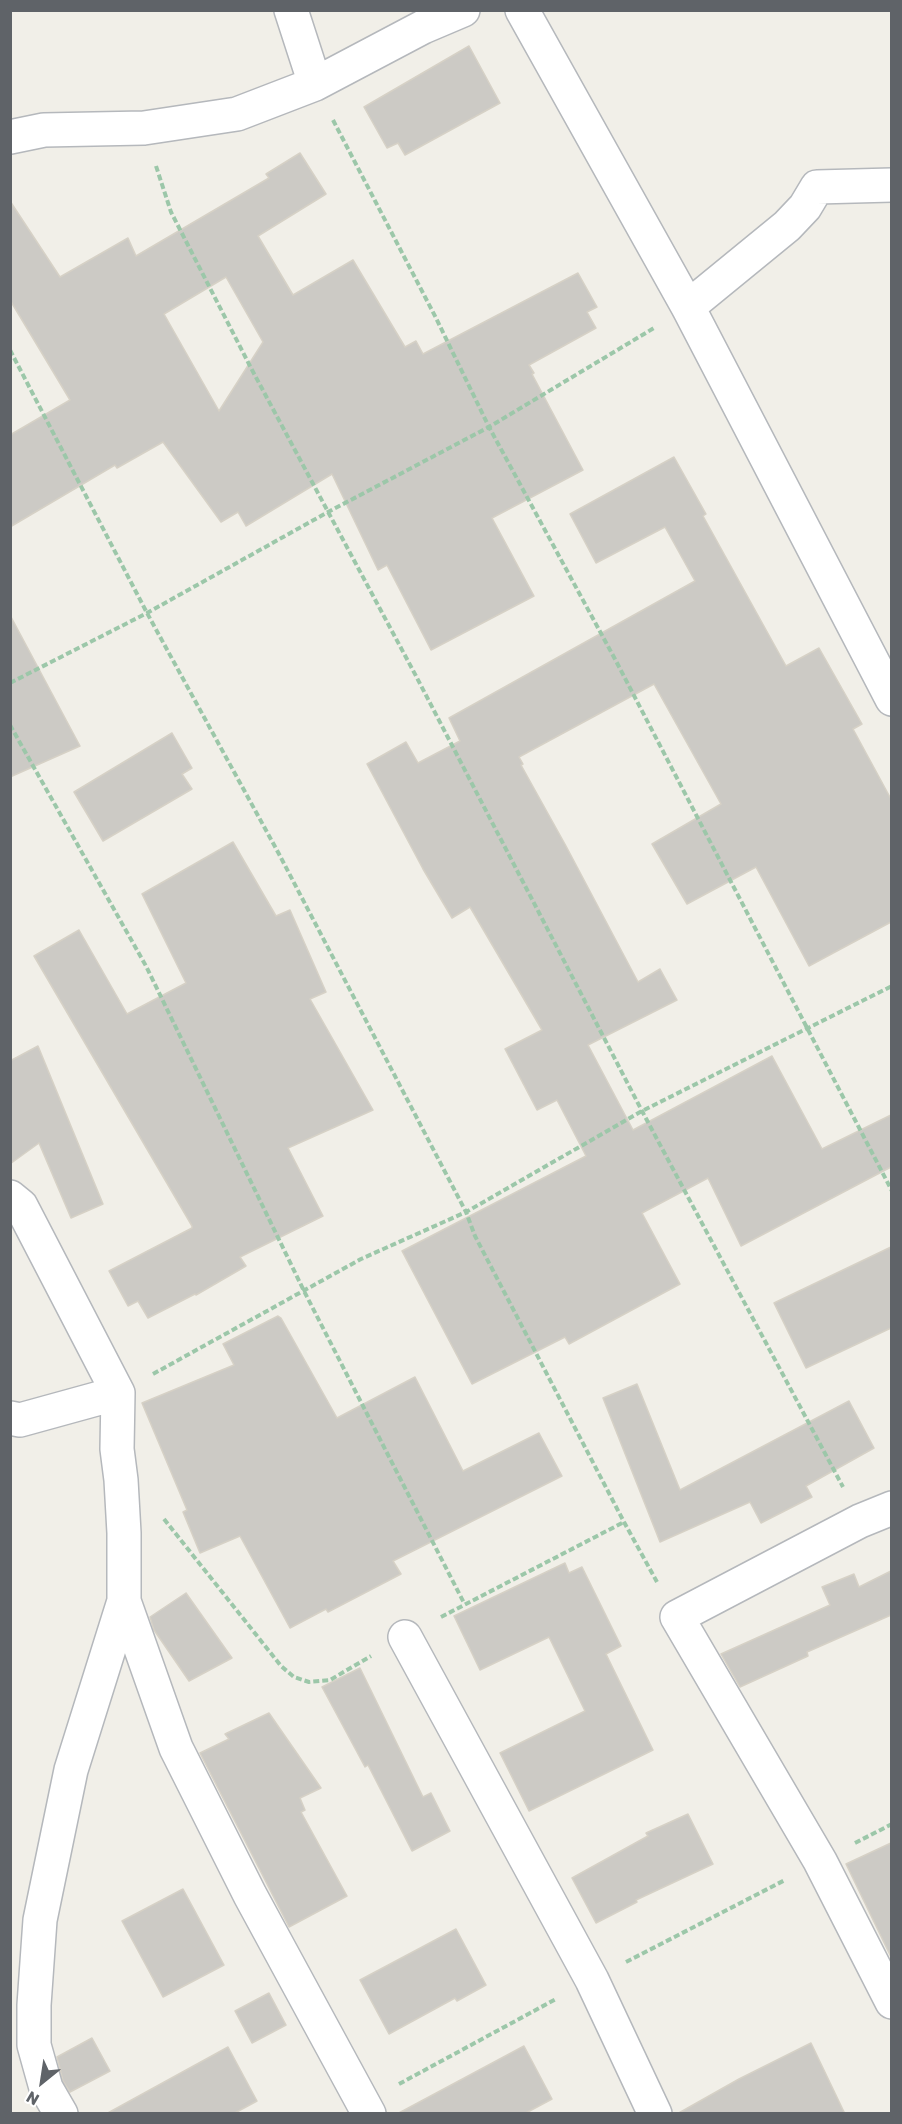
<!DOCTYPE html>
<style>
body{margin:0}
#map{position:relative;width:902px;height:2124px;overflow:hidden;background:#f1efe8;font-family:Rubik,sans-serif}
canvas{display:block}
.frame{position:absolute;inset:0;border:12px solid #5f6368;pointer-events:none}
.north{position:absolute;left:12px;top:2052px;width:60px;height:60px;-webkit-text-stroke:4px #fff;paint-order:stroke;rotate:210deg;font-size:16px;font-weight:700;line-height:24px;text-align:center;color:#5f6368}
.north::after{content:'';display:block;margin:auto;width:21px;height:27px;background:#5f6368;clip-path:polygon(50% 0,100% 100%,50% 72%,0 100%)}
</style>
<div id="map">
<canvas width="902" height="2124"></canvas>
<div class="frame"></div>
<div class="north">N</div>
</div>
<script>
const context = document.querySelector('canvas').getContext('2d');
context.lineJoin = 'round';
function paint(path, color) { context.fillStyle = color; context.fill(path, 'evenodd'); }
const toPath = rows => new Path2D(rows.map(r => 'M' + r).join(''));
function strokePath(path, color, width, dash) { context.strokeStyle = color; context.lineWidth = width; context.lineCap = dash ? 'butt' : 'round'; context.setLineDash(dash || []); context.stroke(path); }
const building = toPath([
 [469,46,500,103,405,155,398,143,387,148,364,107,469,46],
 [300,153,326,194,258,236,293,295,353,260,405,347,416,341,423,354,578,273,597,307,587,312,596,328,529,365,534,373,532,374,583,470,492,518,534,596,431,650,387,565,378,570,332,474,246,526,238,512,221,522,163,442,117,468,115,465,10,527,10,435,70,400,10,300,10,201,60,277,128,238,136,256,269,178,266,174,300,153],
 [226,277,263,342,219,411,164,314,226,277],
 [674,457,706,514,703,516,786,666,819,648,862,724,853,729,891,799,891,922,809,966,756,867,687,904,652,844,721,804,654,684,519,757,523,764,521,765,566,846,638,982,660,969,677,1000,588,1045,633,1130,772,1056,822,1149,891,1115,891,1167,741,1246,708,1178,642,1213,680,1284,569,1344,565,1337,472,1384,402,1251,586,1156,557,1100,537,1110,505,1049,542,1030,470,907,452,918,423,869,367,764,406,742,418,763,460,741,449,718,695,581,665,527,596,563,570,514,674,457],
 [10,615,80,746,10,777,10,615],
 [172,733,192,768,182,774,192,789,103,841,74,792,172,733],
 [233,842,276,916,290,910,326,992,310,999,373,1110,288,1148,323,1216,240,1257,246,1266,196,1295,195,1294,148,1318,138,1301,128,1306,109,1271,192,1228,192,1226,34,956,79,930,127,1014,186,983,142,894,233,842],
 [38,1046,103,1204,71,1218,39,1143,10,1164,10,1061,38,1046],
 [891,1247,891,1328,806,1368,774,1303,891,1247],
 [278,1316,281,1318,337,1418,415,1377,463,1471,539,1433,562,1476,393,1561,401,1574,328,1612,326,1609,290,1628,240,1536,200,1553,183,1512,187,1510,142,1403,234,1365,223,1344,278,1316],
 [637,1384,680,1490,849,1401,874,1448,806,1486,812,1497,761,1523,750,1502,660,1542,603,1398,637,1384],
 [565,1563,569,1573,582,1567,621,1646,606,1654,653,1750,529,1811,500,1753,585,1711,549,1637,480,1670,454,1616,565,1563],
 [891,1571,891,1615,807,1652,808,1656,740,1687,721,1654,830,1605,822,1587,854,1574,859,1587,891,1571],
 [186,1593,232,1658,189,1681,154,1630,150,1617,186,1593],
 [360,1668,423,1797,431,1793,450,1831,412,1851,368,1765,365,1767,322,1687,360,1668],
 [269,1713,321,1788,300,1798,305,1810,301,1812,347,1896,289,1927,200,1753,229,1739,225,1734,269,1713],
 [688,1814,713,1864,636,1900,637,1902,596,1923,572,1878,648,1836,646,1833,688,1814],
 [891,1843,891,1957,846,1864,891,1843],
 [183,1889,224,1965,163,1997,122,1921,183,1889],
 [456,1929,486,1985,457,2001,455,1998,389,2034,360,1980,456,1929],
 [269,1993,286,2025,252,2043,235,2011,269,1993],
 [92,2038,110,2071,70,2092,63,2081,57,2057,92,2038],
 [811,2043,845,2114,677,2114,739,2079,811,2043],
 [524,2046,552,2099,524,2114,397,2114,524,2046],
 [228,2047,257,2101,233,2114,106,2114,228,2047]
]);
paint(building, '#cccac5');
strokePath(building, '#d6d1c6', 1.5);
const minor = toPath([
 [291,10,315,84],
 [522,10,688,307,892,699],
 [10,137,44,130,144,128,237,114,315,84,423,27,463,10],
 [688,307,787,226,805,207,817,187,892,185],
 [10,1197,21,1206,118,1393,117,1449,121,1480,124,1533,124,1601,176,1748,250,1895,369,2114],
 [10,1418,20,1420,118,1393],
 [892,1508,860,1521,677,1617,820,1861,892,2002],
 [405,1637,592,1980,655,2114],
 [61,2114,46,2088,34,2045,34,2005,40,1920,71,1770,124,1601]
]);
strokePath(minor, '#b5b8bc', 36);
strokePath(toPath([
 [333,120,436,318,489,427,616,661,892,1191],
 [156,166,171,212,251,368,416,676,642,1111,843,1487],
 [10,350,147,613,279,854,466,1212,475,1236,624,1522,657,1582],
 [10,683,147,613,328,512,489,427,654,328],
 [10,725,146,966,304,1291,464,1603],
 [153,1374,361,1259,466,1212,642,1111,892,986],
 [164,1519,281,1666,294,1677,309,1682,330,1680,371,1656],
 [441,1617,624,1522],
 [855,1843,892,1824],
 [626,1962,785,1880],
 [399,2084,556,1999]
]), '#9cc7a9', 4, [6, 3]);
strokePath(minor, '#fff', 33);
</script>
